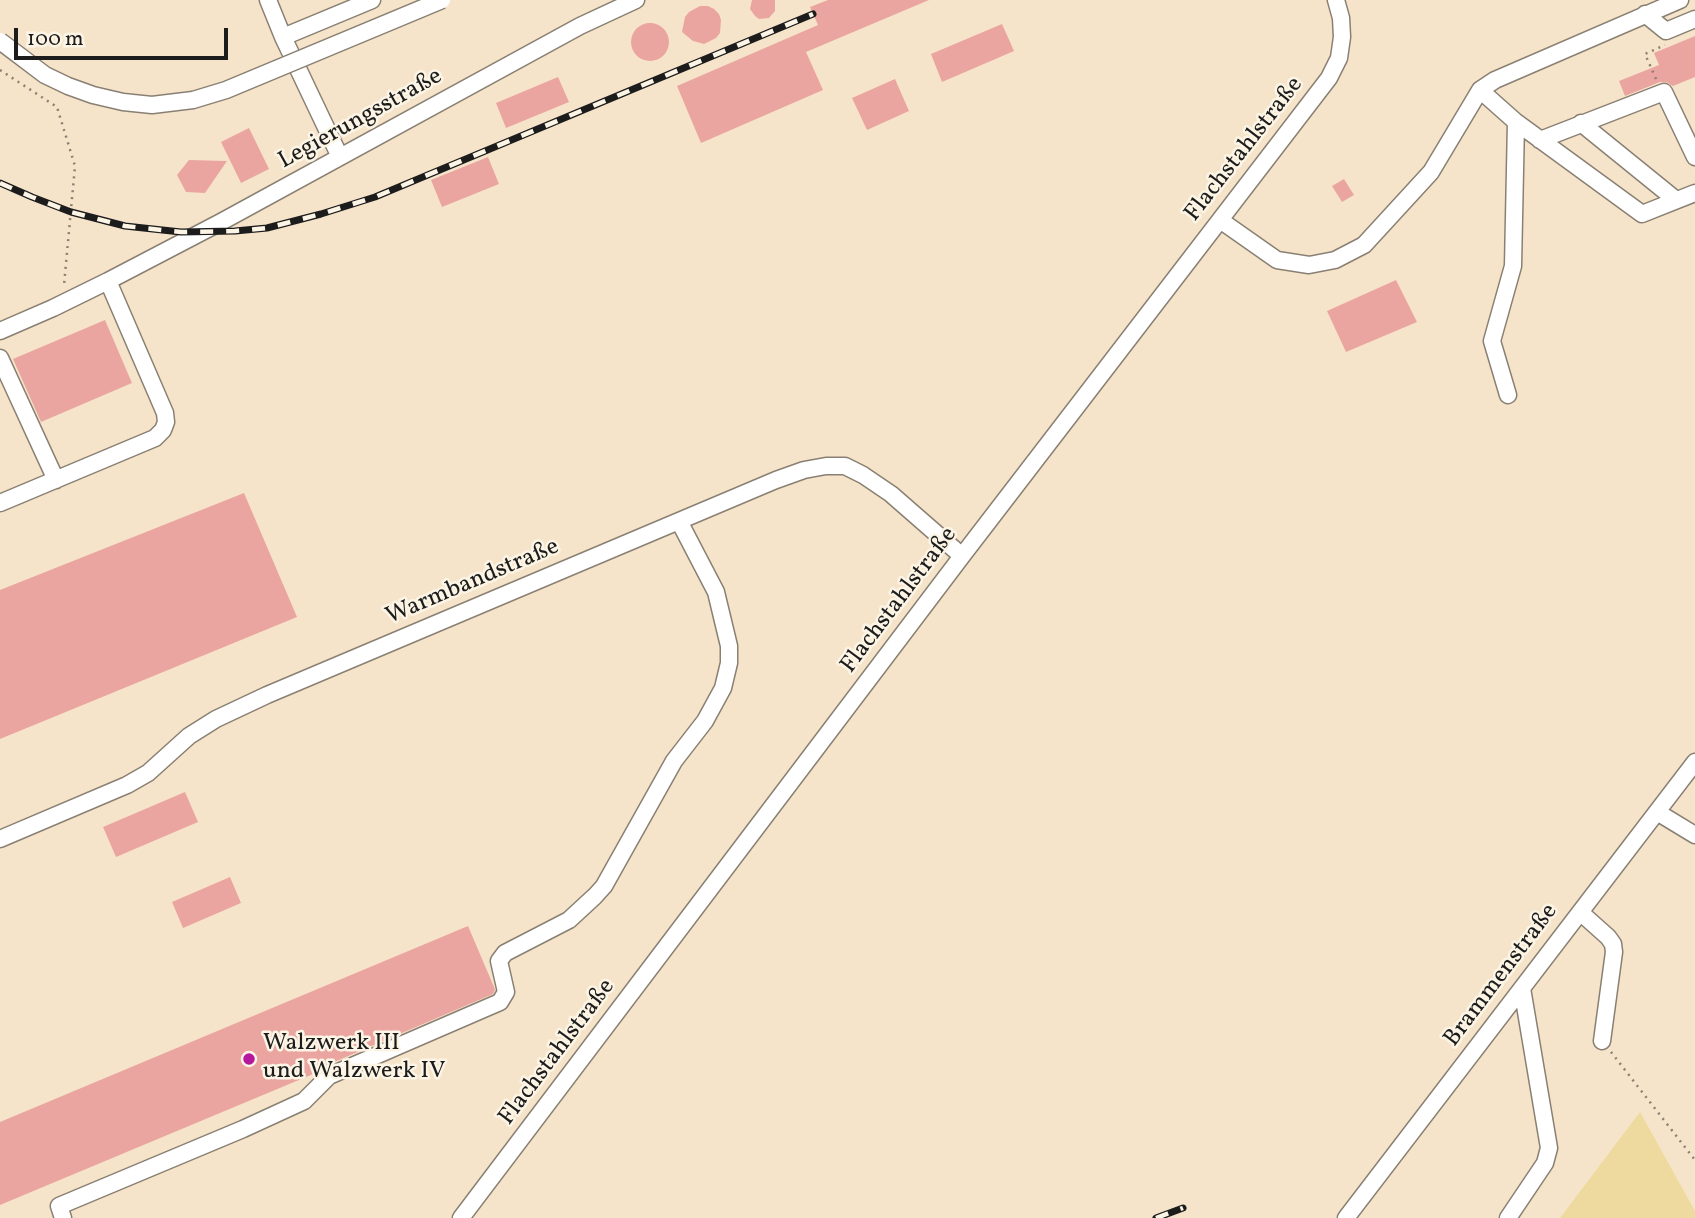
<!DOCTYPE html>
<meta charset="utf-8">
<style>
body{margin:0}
#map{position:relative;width:1695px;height:1218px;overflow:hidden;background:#f6e4ca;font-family:Vollkorn,serif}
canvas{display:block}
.scale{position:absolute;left:14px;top:28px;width:214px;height:32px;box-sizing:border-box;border:4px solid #1c1c1c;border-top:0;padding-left:9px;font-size:21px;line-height:24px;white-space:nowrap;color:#1c1c1c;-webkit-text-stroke:5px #fcf5e5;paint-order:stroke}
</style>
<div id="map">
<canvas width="1695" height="1218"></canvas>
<div class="scale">100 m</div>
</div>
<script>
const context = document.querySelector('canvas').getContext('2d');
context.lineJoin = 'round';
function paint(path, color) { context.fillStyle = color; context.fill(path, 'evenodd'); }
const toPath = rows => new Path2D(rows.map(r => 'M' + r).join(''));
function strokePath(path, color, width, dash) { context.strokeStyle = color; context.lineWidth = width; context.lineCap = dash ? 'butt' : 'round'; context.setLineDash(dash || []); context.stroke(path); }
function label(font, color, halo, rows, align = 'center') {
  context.font = font + ' Vollkorn,serif'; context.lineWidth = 5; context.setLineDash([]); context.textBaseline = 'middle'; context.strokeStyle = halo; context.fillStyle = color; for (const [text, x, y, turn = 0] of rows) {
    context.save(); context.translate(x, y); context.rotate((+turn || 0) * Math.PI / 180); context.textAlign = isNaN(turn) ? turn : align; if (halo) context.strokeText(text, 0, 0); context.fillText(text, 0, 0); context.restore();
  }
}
paint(toPath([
 [1640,1112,1695,1211,1695,1218,1560,1218]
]), '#eeda9e');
paint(toPath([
 [752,0,775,0,775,11,769,18,759,19,755,16,750,9],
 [828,0,929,0,806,52,823,90,701,143,677,86,818,25,810,7],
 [700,6,708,6,714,9,719,14,721,20,720,33,716,38,704,44,693,41,682,32,685,17,689,12],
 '631 42a19 19 0 1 1 38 0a19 19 0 1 1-38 0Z',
 [1002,24,1014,51,942,82,931,54],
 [1695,36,1695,77,1673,86,1666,82,1660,82,1625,96,1619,81,1659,65,1654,53],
 [558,77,569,102,506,128,496,103],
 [895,79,909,111,867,130,852,98],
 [249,128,269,169,241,183,221,142],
 [488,157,499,184,442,207,431,180],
 [189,160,227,161,205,193,186,192,177,175],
 [1344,179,1354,195,1342,202,1332,186],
 [1396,280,1417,322,1346,352,1327,311],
 [105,320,132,383,41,422,13,359],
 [244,493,297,617,0,739,0,590],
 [185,792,198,822,116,857,103,827],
 [230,877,241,903,183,928,172,902],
 [468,926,494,987,495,990,493,994,325,1066,318,1072,0,1205,0,1122]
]), '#eba5a1');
const minor = toPath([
 [268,0,283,37,340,157],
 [1645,14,1666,31,1695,19],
 [283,37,372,0],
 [1480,90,1516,122,1642,214,1695,193],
 [1581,123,1676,200],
 [1540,140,1664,92,1695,157],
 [1220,220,1277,260,1309,265,1335,260,1364,245,1431,172,1480,90,1495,80,1680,0],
 [0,331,53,308,108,281,221,222,580,26,636,0],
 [0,358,56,480],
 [1508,395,1492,341,1513,266,1516,122],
 [0,503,155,438,163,430,166,422,165,413,108,281],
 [1657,812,1695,835],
 [0,839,127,785,148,773,189,736,216,719,267,695,776,480,804,470,826,466,845,466,863,475,891,494,962,556],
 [1580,912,1608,937,1613,944,1614,952,1602,1041],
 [63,1218,59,1206,243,1129,304,1101,329,1076,500,1002,506,992,499,961,505,953,569,920,595,896,604,886,674,761,705,721,723,688,729,663,729,646,716,592,679,521],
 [461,1218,962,556,1329,78,1339,58,1342,37,1341,18,1336,0],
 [1346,1218,1695,762],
 [1508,1218,1545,1163,1549,1148,1522,988]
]);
strokePath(minor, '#898073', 19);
strokePath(toPath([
 [0,70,57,107,75,166,64,285],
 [1656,79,1645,54,1665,45],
 [1611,1052,1695,1160]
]), '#898073', 2.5, [2, 5]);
strokePath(minor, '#fff', 16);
const rail = toPath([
 [0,183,32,197,71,212,125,226,181,232,235,231,267,228,321,214,375,197,813,14],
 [1156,1218,1183,1208]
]);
strokePath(rail, '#1c1c1c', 7);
strokePath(rail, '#fcf5e5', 4.5, [13]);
const minorBridge = toPath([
 [0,41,45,75,68,86,93,95,123,102,152,105,193,100,226,90,442,0]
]);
strokePath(minorBridge, '#898073', 19, []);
strokePath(minorBridge, '#fff', 16);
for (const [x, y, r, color] of [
 [249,1059,7,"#b5179e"]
]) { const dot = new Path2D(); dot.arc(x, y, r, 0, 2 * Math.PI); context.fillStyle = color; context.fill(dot); strokePath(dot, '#fcf5e5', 2.5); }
label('24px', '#1c1c1c', '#fcf5e5', [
 ["Legierungsstraße",361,120,-29],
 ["Flachstahlstraße",1245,150,-52],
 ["Warmbandstraße",473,583,-23],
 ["Flachstahlstraße",900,601,-53],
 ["Brammenstraße",1502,976,-53],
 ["Flachstahlstraße",558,1053,-53]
]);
label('24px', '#1c1c1c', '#fcf5e5', [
 ["Walzwerk III",263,1045],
 ["und Walzwerk IV",263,1073]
], 'left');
</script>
